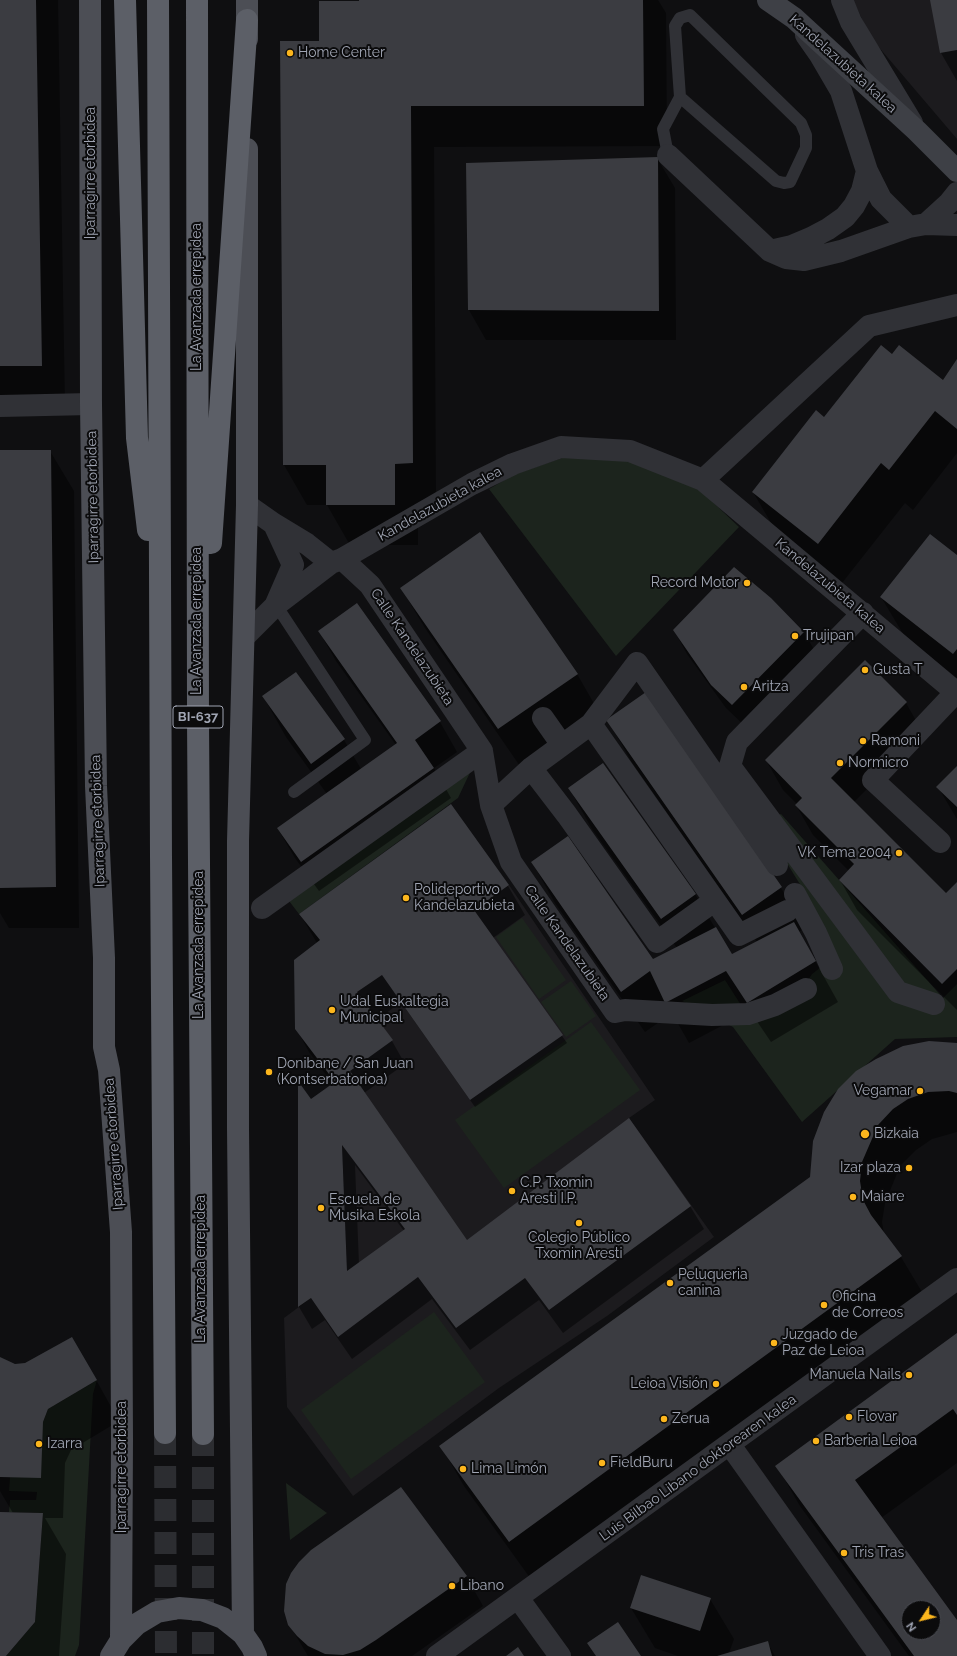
<!DOCTYPE html>
<meta charset="utf-8">
<style>
body{margin:0}
#map{position:relative;width:957px;height:1656px;overflow:hidden;background:#0f0f11;font-family:Raleway,sans-serif}
canvas{display:block}
.north{position:absolute;left:901px;top:1600px;width:40px;height:40px;box-sizing:border-box;background:#0b0b0c;border:1px solid #47494f;border-radius:50%;rotate:235deg;font-size:11px;font-weight:700;line-height:16px;text-align:center;color:#a0a5b3}
.north::after{content:'';display:block;margin:auto;width:14px;height:18px;background:#fcb61d;clip-path:polygon(50% 0,100% 100%,50% 72%,0 100%)}
</style>
<div id="map">
<canvas width="957" height="1656"></canvas>
<div class="north">N</div>
</div>
<script>
const context = document.querySelector('canvas').getContext('2d');
context.lineJoin = 'round';
function paint(path, color) { context.fillStyle = color; context.fill(path, 'evenodd'); }
const toPath = rows => new Path2D(rows.map(r => 'M' + r).join(''));
function strokePath(path, color, width, dash) { context.strokeStyle = color; context.lineWidth = width; context.lineCap = dash ? 'butt' : 'round'; context.setLineDash(dash || []); context.stroke(path); }
function label(font, color, halo, rows, align = 'center') {
  context.font = font + ' Raleway,sans-serif'; context.lineWidth = 4; context.setLineDash([]); context.textBaseline = 'middle'; context.strokeStyle = halo; context.fillStyle = color; for (const [text, x, y, turn = 0] of rows) {
    context.save(); context.translate(x, y); context.rotate((+turn || 0) * Math.PI / 180); context.textAlign = isNaN(turn) ? turn : align; if (halo) context.strokeText(text, 0, 0); context.fillText(text, 0, 0); context.restore();
  }
}
paint(toPath([
 [853,0,957,0,957,139,871,38],
 [509,885,655,1100,629,1118,714,1237,607,1316,499,1388,353,1496,287,1407,284,1318,347,1271,342,1145,311,1099,392,1040,357,992]
]), '#1c1b1e');
paint(toPath([
 [565,457,632,461,698,488,739,527,616,656,489,489,515,474],
 [474,764,458,798,299,914,286,897],
 [781,814,943,998,957,984,957,1037,895,1039,802,1122,733,1027,682,1001,725,980,750,1019,796,998,812,974,821,967,801,886,761,821],
 [522,918,566,980,539,999,496,937],
 [571,981,596,1016,566,1037,541,1002],
 [591,1022,640,1090,504,1188,455,1120],
 [434,1312,485,1382,351,1479,301,1410],
 [97,1380,93,1394,79,1645,75,1656,6,1656,35,1622,43,1513,9,1512,10,1500,36,1500,37,1492,9,1491,10,1477,43,1422,48,1409],
 [286,1483,327,1513,290,1540]
]), '#1c241d');
paint(toPath([
 [0,0,58,0,65,406,0,406],
 [360,0,658,0,666,13,667,146,434,147,436,504,418,504,418,545,350,545,327,505,307,505,284,465,320,42,360,2],
 [931,0,957,0,957,81,941,53],
 [657,158,675,188,676,340,486,340,469,310,467,164],
 [893,355,943,382,957,361,957,453,913,510,905,503,842,583,777,533,753,492,825,418],
 [0,451,50,451,74,491,79,928,9,928,0,913],
 [957,557,957,678,905,637,881,597],
 [401,588,577,674,600,714,522,769,425,628],
 [770,599,804,632,817,655,746,727,726,708,687,654,674,630],
 [357,604,440,722,457,752,434,768,451,798,319,891,295,858,278,829,327,794,286,737,263,696,296,673,344,740,361,769,396,745,336,661,319,631],
 [865,662,906,703,923,733,854,802,946,894,957,883,957,1010,857,910,840,880,849,871,813,835,796,805,797,804,783,790,766,760],
 [608,720,781,888,804,928,799,932,838,1002,771,1042,750,1011,689,1043,672,1013,645,1032,555,903,532,862,653,961,677,948,592,829,569,788,695,894,731,955,757,942,631,761],
 [957,767,957,819,938,787],
 [451,806,508,886,525,915,493,938,567,1043,475,1107,401,1002,377,1020,392,1041,405,1064,364,1093,467,1241,690,1206,704,1229,563,1333,539,1300,470,1350,432,1299,352,1359,325,1320,312,1329,299,1307,299,1084,311,1100,333,1084,309,1052,296,1028,317,943,300,914],
 [355,1165,404,1231,359,1264],
 [957,1044,957,1132,932,1139,916,1150,900,1166,885,1203,882,1222,884,1234,901,1257,925,1297,533,1582,464,1486,441,1446,811,1178],
 [957,1335,957,1463,881,1518,957,1622,957,1656,909,1656,800,1506,777,1466],
 [909,1608,933,1608,933,1632,909,1632],
 [0,1357,15,1365,95,1378,119,1421,71,1450,65,1463,63,1518,45,1518,66,1554,59,1656,0,1656,0,1513,13,1513,0,1491],
 [466,1576,483,1606,412,1656,308,1656,289,1624],
 [710,1599,734,1639,729,1653,767,1642,775,1656,678,1656,655,1648,631,1608]
]), '#0007');
paint(toPath([
 [0,0,36,0,42,366,0,366],
 [359,0,643,0,644,106,411,106,413,463,395,464,395,505,326,505,326,465,283,465,280,41,319,41,319,1,359,1],
 [930,0,957,0,957,50,940,53],
 [658,157,659,311,468,310,466,163],
 [881,345,892,354,899,345,943,380,957,359,957,429,935,411,889,470,881,463,818,544,752,492,816,410,824,417],
 [0,450,51,450,56,887,0,888],
 [480,532,578,674,498,729,400,588],
 [930,534,957,555,957,649,953,654,880,597],
 [734,567,771,598,804,632,732,705,711,685,673,630],
 [357,603,441,721,415,740,434,768,301,862,277,828,397,743,318,631],
 [865,660,907,702,831,778,946,893,957,882,957,969,942,984,839,880,854,864,795,805,802,798,765,760],
 [296,672,345,739,311,764,262,696],
 [646,692,782,887,742,915,606,720],
 [603,763,696,894,661,919,568,788],
 [957,766,957,807,936,787],
 [451,804,509,885,474,910,563,1035,470,1100,382,975,357,992,393,1040,350,1071,467,1240,629,1118,691,1206,549,1310,525,1278,456,1328,418,1277,338,1337,311,1298,298,1307,298,1081,311,1099,335,1082,295,1029,294,960,320,940,299,914],
 [342,1145,405,1229,347,1271],
 [568,836,653,959,716,927,732,954,794,922,816,961,747,1003,726,971,665,1003,650,971,621,992,531,862],
 [929,1041,957,1043,957,1093,949,1091,928,1092,908,1099,893,1109,878,1125,862,1162,860,1181,863,1200,871,1215,902,1256,509,1542,439,1446,810,1177,813,1141,824,1112,838,1089,856,1071,876,1059,903,1046],
 [957,1333,957,1415,953,1409,855,1480,957,1620,957,1656,914,1656,775,1466],
 [909,1608,933,1608,933,1632,909,1632],
 [72,1337,97,1380,48,1409,43,1422,41,1478,0,1477,0,1357,15,1364,25,1363],
 [401,1487,467,1576,376,1640,360,1650,343,1655,325,1654,308,1646,297,1636,288,1625,284,1611,286,1584,291,1573,299,1562,311,1550],
 [0,1512,43,1513,35,1622,6,1656,0,1656],
 [641,1575,711,1598,700,1631,630,1608],
 [618,1622,641,1656,596,1656,587,1643],
 [768,1641,772,1656,717,1656],
 [518,1647,524,1656,506,1656]
]), '#3b3c41');
strokePath(toPath([
 [165,1433,166,1656],
 [203,1434,203,1656]
]), '#2c2d31', 22, [22, 11]);
strokePath(toPath([
 [668,155,663,129,680,97,675,26,680,18,690,15,801,123,806,135,806,148,790,182,784,183,776,181,680,97],
 [276,605,365,740,294,792]
]), '#303136', 12);
strokePath(toPath([
 [842,0,851,22,912,123],
 [806,35,820,55,841,91,867,171,881,199,909,227],
 [668,155,770,251,786,258,804,260,841,251,909,227,926,224,957,225],
 [926,224,949,203,957,193],
 [770,251,792,246,811,238,828,229,845,217,854,206,862,191,867,171],
 [0,406,91,404],
 [703,480,869,326,957,305],
 [247,505,274,524,307,544,331,563],
 [274,524,293,565,276,604],
 [342,559,370,585,482,751,491,805,511,862,615,1012,625,1010,712,1015,748,1014,775,1005,806,989],
 [863,613,737,742,730,766,898,992,934,1004],
 [244,637,276,605,331,563,342,559,472,484,513,464,561,447,630,451,703,480,957,693],
 [543,718,562,745],
 [591,724,739,935,787,911],
 [531,768,567,815,657,942,714,901],
 [491,805,531,768,591,724,637,663,777,865],
 [940,842,873,780,956,692],
 [795,894,816,933,832,969],
 [262,908,482,751],
 [730,1445,880,1656],
 [518,1598,560,1656],
 [437,1656,957,1279]
]), '#303136', 22);
strokePath(toPath([
 [768,0,794,18,917,131,957,171]
]), '#3e4046', 22);
strokePath(toPath([
 [90,0,91,404,96,786,104,958,104,1047,109,1070,121,1232,122,1440,121,1640],
 [247,39,247,0],
 [243,1634,238,1128,238,841,247,505,247,149],
 [111,1656,121,1640,137,1624,157,1612,179,1608,202,1610,223,1618,243,1634,252,1647,256,1656]
]), '#4c4e55', 22);
strokePath(toPath([
 [125,0,137,438,148,530],
 [158,0,161,856,165,1433],
 [197,0,198,720,203,1434],
 [211,543,247,20]
]), '#5c5f67', 22);
for (const [x, y, r, color] of [
 [290,53,4,"#fcb61d"],
 [747,583,4,"#fcb61d"],
 [795,636,4,"#fcb61d"],
 [865,670,4,"#fcb61d"],
 [744,687,4,"#fcb61d"],
 [863,741,4,"#fcb61d"],
 [840,763,4,"#fcb61d"],
 [899,853,4,"#fcb61d"],
 [406,898,4,"#fcb61d"],
 [332,1010,4,"#fcb61d"],
 [269,1072,4,"#fcb61d"],
 [920,1091,4,"#fcb61d"],
 [865,1134,5,"#fcb61d"],
 [909,1168,4,"#fcb61d"],
 [512,1191,4,"#fcb61d"],
 [853,1197,4,"#fcb61d"],
 [321,1208,4,"#fcb61d"],
 [579,1223,4,"#fcb61d"],
 [670,1283,4,"#fcb61d"],
 [824,1305,4,"#fcb61d"],
 [774,1343,4,"#fcb61d"],
 [909,1375,4,"#fcb61d"],
 [716,1384,4,"#fcb61d"],
 [849,1417,4,"#fcb61d"],
 [664,1419,4,"#fcb61d"],
 [816,1441,4,"#fcb61d"],
 [39,1444,4,"#fcb61d"],
 [602,1463,4,"#fcb61d"],
 [463,1469,4,"#fcb61d"],
 [844,1553,4,"#fcb61d"],
 [452,1586,4,"#fcb61d"]
]) { const dot = new Path2D(); dot.arc(x, y, r, 0, 2 * Math.PI); context.fillStyle = color; context.fill(dot); strokePath(dot, '#0b0b0c', 1.5); }
for (const [x, y, w] of [
 [198,717,50]
]) { const box = new Path2D(); box.roundRect(x - w / 2, y - 11, w, 22, 3); context.fillStyle = '#0b0b0c'; context.fill(box); strokePath(box, '#a0a5b3', 1); }
label('bold 13px', '#a0a5b3', null, [
 ["BI-637",198,717]
]);
label('14px', '#a0a5b3', '#0b0b0c', [
 ["Home Center",298,53],
 ["Record Motor",739,583,"right"],
 ["Trujipan",803,636],
 ["Gusta T",873,670],
 ["Aritza",752,687],
 ["Ramoni",871,741],
 ["Normicro",848,763],
 ["VK Tema 2004",891,853,"right"],
 ["Polideportivo",414,890],
 ["Kandelazubieta",414,906],
 ["Udal Euskaltegia",340,1002],
 ["Municipal",340,1018],
 ["Donibane / San Juan",277,1064],
 ["(Kontserbatorioa)",277,1080],
 ["Vegamar",912,1091,"right"],
 ["Bizkaia",874,1134],
 ["Izar plaza",901,1168,"right"],
 ["C.P. Txomin",520,1183],
 ["Aresti I.P.",520,1199],
 ["Maiare",861,1197],
 ["Escuela de",329,1200],
 ["Musika Eskola",329,1216],
 ["Colegio Público",579,1238,"center"],
 ["Txomin Aresti",579,1254,"center"],
 ["Peluqueria",678,1275],
 ["canina",678,1291],
 ["Oficina",832,1297],
 ["de Correos",832,1313],
 ["Juzgado de",782,1335],
 ["Paz de Leioa",782,1351],
 ["Manuela Nails",901,1375,"right"],
 ["Leioa Visión",708,1384,"right"],
 ["Flovar",857,1417],
 ["Zerua",672,1419],
 ["Barberia Leioa",824,1441],
 ["Izarra",47,1444],
 ["FieldBuru",610,1463],
 ["Lima Limón",471,1469],
 ["Tris Tras",852,1553],
 ["Libano",460,1586]
], 'left');
label('14px', '#a0a5b3', '#0b0b0c', [
 ["Kandelazubieta kalea",843,64,42],
 ["Iparragirre etorbidea",91,173,-90],
 ["La Avanzada errepidea",197,297,-90],
 ["Iparragirre etorbidea",93,497,-91],
 ["Kandelazubieta kalea",440,504,-29],
 ["Kandelazubieta kalea",830,586,40],
 ["La Avanzada errepidea",197,621,-90],
 ["Calle Kandelazubieta",412,647,56],
 ["Iparragirre etorbidea",98,821,-92],
 ["Calle Kandelazubieta",567,943,55],
 ["La Avanzada errepidea",199,945,-90],
 ["Iparragirre etorbidea",114,1144,-94],
 ["La Avanzada errepidea",201,1269,-90],
 ["Iparragirre etorbidea",122,1467,-90],
 ["Luis Bilbao Libano doktorearen kalea",698,1468,-36]
]);
</script>
